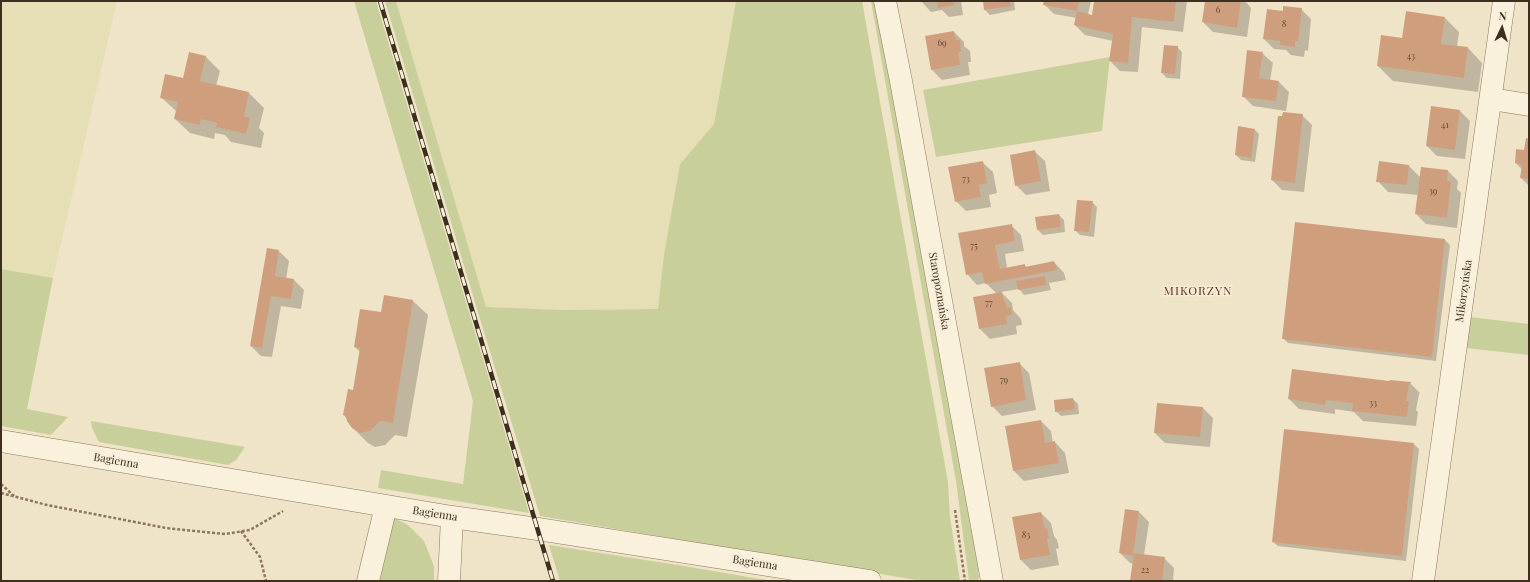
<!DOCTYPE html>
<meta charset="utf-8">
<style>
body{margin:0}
#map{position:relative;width:1530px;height:582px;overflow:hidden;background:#f0e4c8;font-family:"Playfair Display",serif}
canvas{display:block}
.frame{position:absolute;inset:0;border:2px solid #3d2e20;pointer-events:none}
.north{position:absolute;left:1482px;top:8px;width:40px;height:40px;-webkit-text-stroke:3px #f7eed8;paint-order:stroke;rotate:4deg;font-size:11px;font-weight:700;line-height:16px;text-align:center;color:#3d2e20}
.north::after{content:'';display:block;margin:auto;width:14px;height:18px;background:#3d2e20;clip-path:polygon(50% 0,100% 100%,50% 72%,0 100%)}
</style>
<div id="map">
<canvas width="1530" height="582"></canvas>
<div class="frame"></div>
<div class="north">N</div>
</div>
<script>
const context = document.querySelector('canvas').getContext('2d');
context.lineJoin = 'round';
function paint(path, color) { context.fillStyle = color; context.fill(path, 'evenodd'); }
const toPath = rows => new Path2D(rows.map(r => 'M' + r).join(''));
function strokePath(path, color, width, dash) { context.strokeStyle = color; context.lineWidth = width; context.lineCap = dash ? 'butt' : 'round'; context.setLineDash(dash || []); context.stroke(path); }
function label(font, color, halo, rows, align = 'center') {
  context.font = font + ' "Playfair Display",serif'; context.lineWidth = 3; context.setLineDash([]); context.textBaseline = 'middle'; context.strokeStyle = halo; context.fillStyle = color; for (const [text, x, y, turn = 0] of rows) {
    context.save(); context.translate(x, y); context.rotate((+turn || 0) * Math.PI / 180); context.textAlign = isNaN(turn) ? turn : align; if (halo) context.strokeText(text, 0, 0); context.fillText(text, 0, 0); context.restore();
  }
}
paint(toPath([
 [1,1,117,1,53,278,1,269],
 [396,1,736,1,714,124,680,164,664,254,658,309,562,310,486,308]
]), '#e6deb5');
paint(toPath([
 [354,1,376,1,529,513,378,488,381,470,463,484,473,401],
 [385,1,396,1,486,307,562,310,658,309,664,254,680,164,714,124,736,1,862,1,948,482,950,517,960,581,922,581,540,516,477,309],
 [871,1,874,1,889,78,978,567,979,578,977,581,969,581,956,481],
 [1110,57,1102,131,936,157,923,90],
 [1,269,53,278,27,409,68,417,51,435,1,426],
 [1470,317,1529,324,1529,355,1466,348],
 [91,421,245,447,236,460,228,465,99,442,92,428],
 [394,518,408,525,424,541,434,566,434,581,377,581,386,541,389,541],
 [549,545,678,565,772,581,560,581]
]), '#c9cf9b');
paint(toPath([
 [921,1,961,1,963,15,949,17,942,10,931,12],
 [984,1,1014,1,1015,10,990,15,985,10],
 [1045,1,1091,1,1088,15,1093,16,1095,1,1187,1,1183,32,1142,27,1138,72,1120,71,1110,61,1113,41,1085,35,1075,25,1077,18,1054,14,1044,4],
 [1206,1,1245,1,1251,8,1247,37,1213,32,1203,22],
 [1301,9,1311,19,1308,51,1305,50,1304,57,1291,55,1286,50,1274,49,1264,39,1283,12],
 [1445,18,1459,32,1457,47,1468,48,1482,63,1478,92,1393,81,1378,66,1403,39],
 [954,32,964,42,964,46,970,51,971,62,968,62,970,75,942,80,932,70],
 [1177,47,1182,52,1180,79,1167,78,1162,73],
 [1262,53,1273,63,1270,80,1279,82,1289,92,1286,111,1253,106,1243,96],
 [205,56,220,71,216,86,249,93,264,108,259,128,264,133,261,148,231,142,225,135,215,133,214,139,190,133,175,119,177,112,161,97,184,79],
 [1460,111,1470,121,1465,159,1437,156,1427,146],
 [1302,115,1312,125,1304,192,1282,190,1272,180],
 [1254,129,1259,134,1255,162,1241,160,1236,155],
 [1529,140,1529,186,1521,178,1522,170,1516,163,1525,151],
 [1034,151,1045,161,1050,191,1026,195,1016,185],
 [982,162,993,172,997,193,989,195,991,207,966,211,956,201],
 [1380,162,1409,166,1420,177,1448,171,1458,181,1457,189,1461,193,1457,228,1426,224,1416,214,1418,195,1388,192,1378,181],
 [1092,202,1097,207,1094,237,1080,235,1075,230],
 [1059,215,1064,220,1065,232,1043,235,1038,230],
 [1296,223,1445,240,1450,245,1436,361,1288,343,1283,338],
 [1011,225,1021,235,1024,251,1005,254,1007,268,1024,265,1027,267,1054,262,1064,273,1066,280,1049,283,1051,290,1024,295,1019,289,1001,292,1012,303,1013,310,1021,319,1022,325,1016,326,1017,334,990,339,980,329,997,294,986,283,977,285,967,274],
 [279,251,289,261,286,279,294,280,304,290,301,309,281,306,272,357,261,356,251,346],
 [385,296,413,301,428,315,407,437,395,435,385,445,375,447,368,443,353,428,344,415,354,391,360,352,355,347,382,313],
 [1019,363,1029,373,1036,410,1002,416,992,406],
 [1293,370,1390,382,1410,383,1420,393,1419,394,1416,410,1418,412,1416,426,1363,421,1354,412,1335,409,1335,414,1299,409,1289,399],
 [1073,399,1078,404,1079,414,1061,416,1056,411],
 [1203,408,1213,418,1210,447,1165,443,1155,433],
 [1041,421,1051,431,1053,443,1055,442,1065,453,1069,473,1024,481,1014,471],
 [1414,444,1419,449,1406,561,1278,546,1273,542],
 [1139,512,1149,522,1144,555,1164,558,1174,568,1173,581,1131,581,1134,564,1130,563,1120,553],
 [1041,513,1051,523,1054,536,1057,540,1059,548,1056,549,1059,565,1031,570,1021,560,1013,518]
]), '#0003');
paint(toPath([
 [937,1,953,1,954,5,938,8],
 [983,1,1010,1,1011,6,984,10],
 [1044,1,1079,1,1077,11,1043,5],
 [1094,1,1176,1,1174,22,1132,17,1128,63,1109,61,1113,34,1074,25,1077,11,1092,15],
 [1205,1,1241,1,1237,28,1202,22],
 [1283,6,1302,8,1298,41,1295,41,1295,47,1280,45,1280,41,1263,39,1267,9,1283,11],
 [1406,11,1445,17,1441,44,1468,47,1464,78,1377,66,1381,35,1402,38],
 [954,31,956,40,960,40,961,52,958,52,960,65,931,70,925,36],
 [1164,45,1178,46,1175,74,1161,73],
 [1247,50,1263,52,1259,78,1279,81,1276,101,1242,97],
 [189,52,206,56,200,81,249,92,244,116,250,118,246,134,216,127,217,123,201,119,200,125,174,119,178,102,160,98,165,74,183,78],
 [1431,106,1460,110,1455,150,1426,146],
 [1283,112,1303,114,1295,183,1271,180,1278,116,1282,116],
 [1238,126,1255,129,1251,158,1235,155],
 [1526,138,1529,139,1529,179,1520,178,1522,165,1515,163,1516,149,1524,150],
 [1035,150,1041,181,1015,186,1010,155],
 [983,161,987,183,979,185,981,197,955,202,948,167],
 [1379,161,1409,165,1407,185,1376,182],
 [1421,167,1448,170,1447,181,1451,182,1447,218,1415,214],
 [1077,200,1093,201,1089,232,1074,231],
 [1059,214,1061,227,1037,230,1035,217],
 [1295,222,1445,239,1432,357,1282,339],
 [1012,224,1015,241,995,245,1000,269,1025,264,1025,267,1054,261,1057,270,985,284,982,272,966,275,958,233],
 [267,248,279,250,275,276,294,279,291,299,271,296,262,348,250,346],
 [1045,276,1046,285,1018,290,1016,281],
 [1002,292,1004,302,1006,302,1007,308,1011,307,1012,315,1006,316,1007,324,979,329,973,297],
 [384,295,413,300,393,423,380,421,370,431,360,433,352,428,347,421,346,416,343,415,348,389,353,390,360,348,354,347,360,309,381,312],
 [1020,362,1026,400,991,407,984,368],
 [1292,369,1389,381,1390,380,1411,382,1410,385,1409,384,1406,401,1409,401,1407,417,1352,411,1353,403,1326,400,1325,405,1288,399],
 [1073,398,1075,409,1055,412,1054,400],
 [1157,403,1203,407,1200,437,1154,433],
 [1041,420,1045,443,1055,441,1059,463,1013,471,1005,426],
 [1284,429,1414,443,1402,556,1272,542],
 [1125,509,1139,511,1133,556,1119,553],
 [1041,512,1045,529,1047,528,1049,538,1047,539,1050,555,1020,560,1012,517],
 [1134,553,1165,557,1162,581,1130,581]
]), '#cf9f7d');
const minor = toPath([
 [885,1,901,81,992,581],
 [1491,99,1529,105],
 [1,441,452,517,538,529,870,581],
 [368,581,386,506],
 [449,581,452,517],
 [1423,581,1504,1]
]);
strokePath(minor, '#8d765c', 23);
strokePath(toPath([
 [1,484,14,496],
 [1,493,47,505,166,528,225,534,250,530,283,511],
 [955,510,965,581],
 [241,531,260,557,266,581]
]), '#8d765c', 2.5, [3, 2]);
strokePath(minor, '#faf1dc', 22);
const rail = toPath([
 [380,1,553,581]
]);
strokePath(rail, '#3d2e20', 4.5);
strokePath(rail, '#f7eed8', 3, [9]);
label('9px', '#624a37', null, [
 ["6",1218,10],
 ["8",1284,24],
 ["69",942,43],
 ["43",1411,56],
 ["41",1445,125],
 ["73",966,179],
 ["39",1433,191],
 ["75",974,246],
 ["77",989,303],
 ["79",1004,380],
 ["33",1373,403],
 ["83",1026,535],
 ["22",1145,570]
]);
label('11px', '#3d2e20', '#f7eed8', [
 ["Staropoznańska",939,291,80],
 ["Mikorzyńska",1464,291,-82],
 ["Bagienna",116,461,10],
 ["Bagienna",435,514,9],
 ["Bagienna",755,563,9]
]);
context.letterSpacing = '1px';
label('12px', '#6b2e1e', '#f7eed8', [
 ["MIKORZYN",1198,291]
]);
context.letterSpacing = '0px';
</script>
